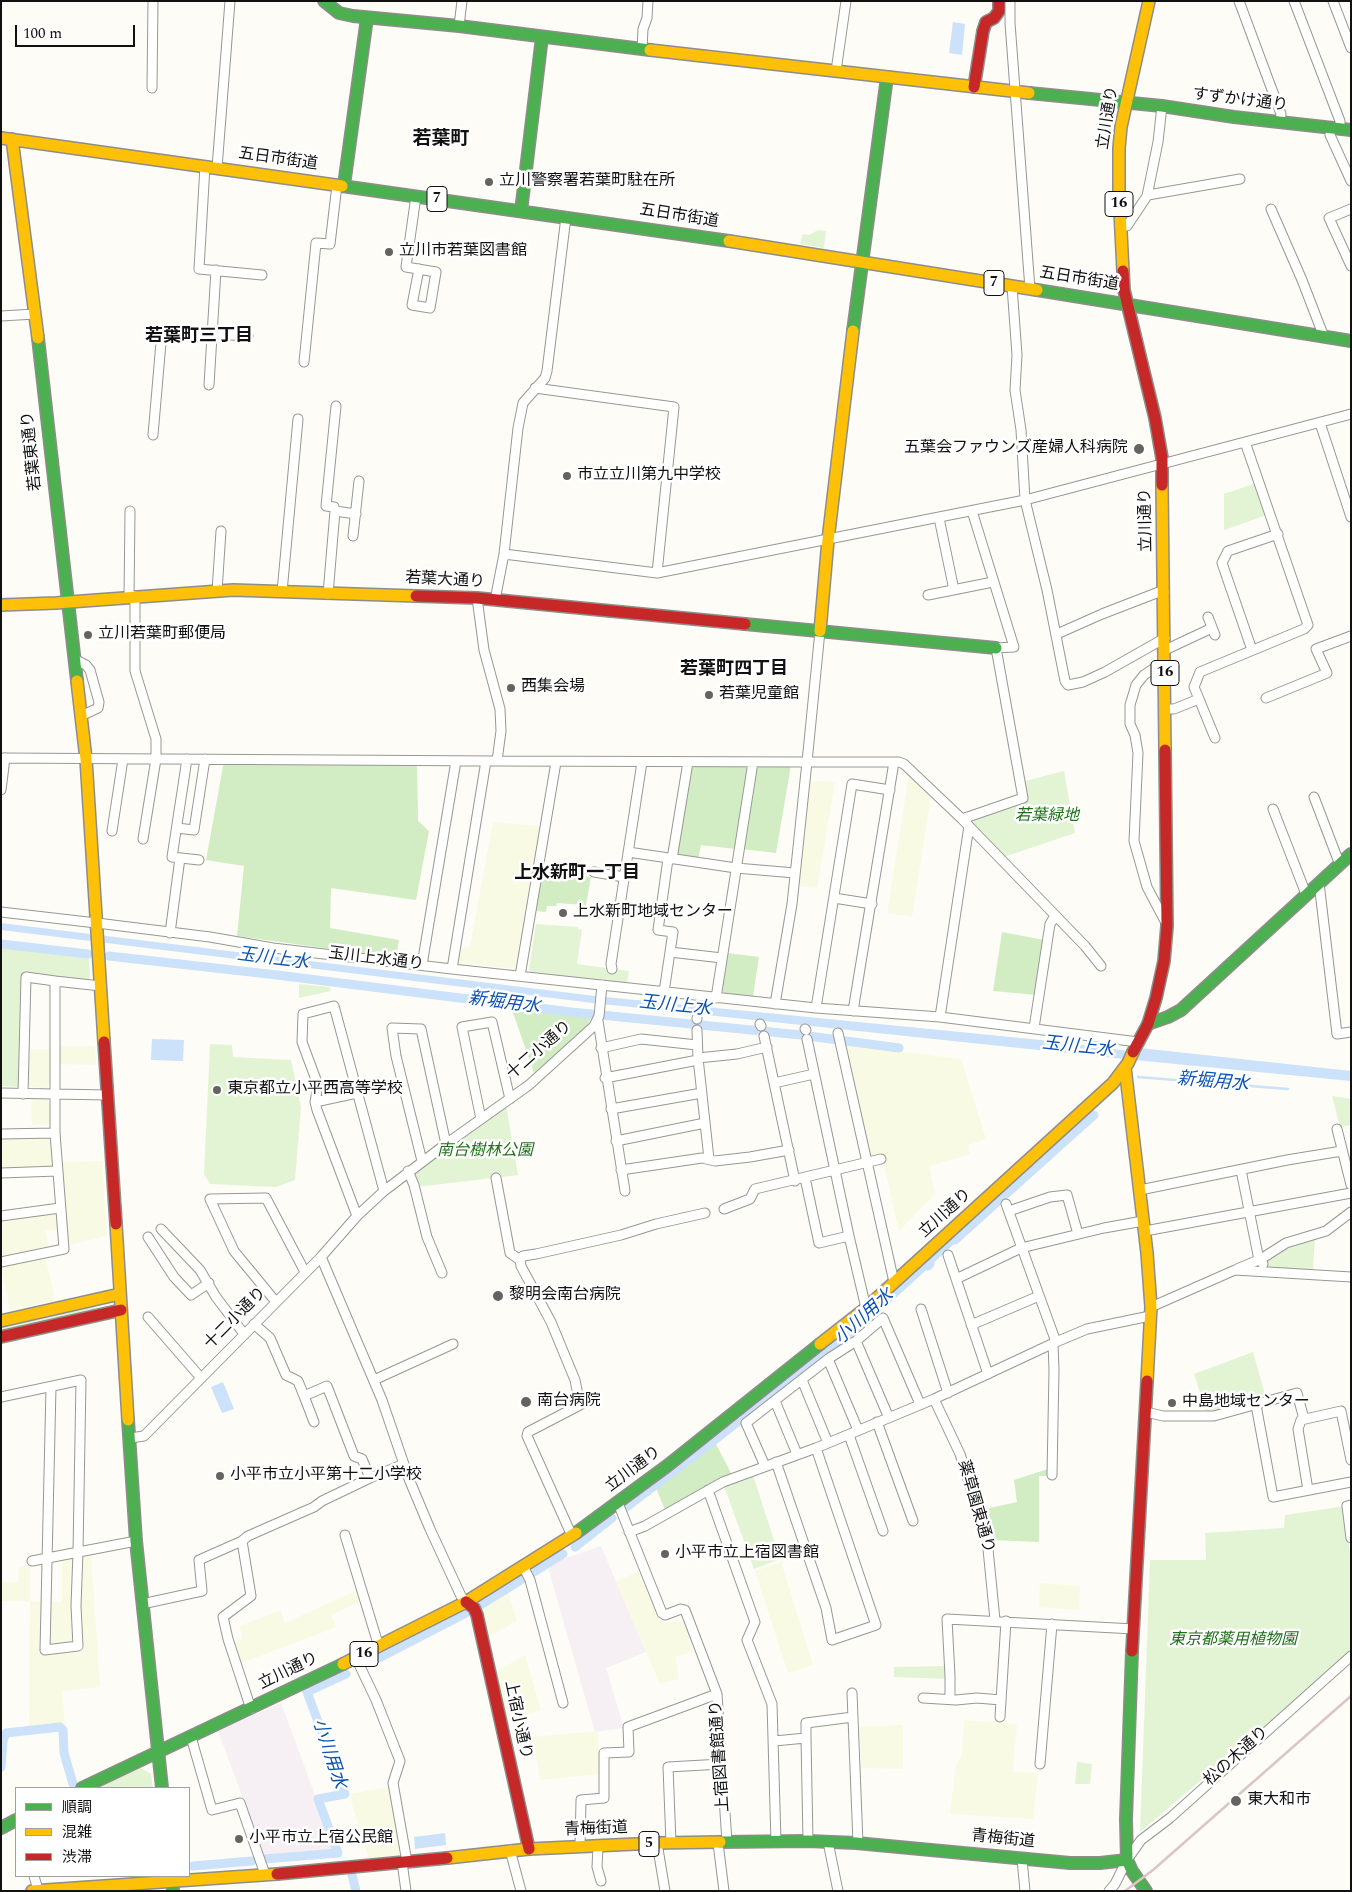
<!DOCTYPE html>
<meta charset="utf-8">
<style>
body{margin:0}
#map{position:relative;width:1352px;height:1892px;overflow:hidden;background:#fdfcf7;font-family:Spectral,"Noto Sans JP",serif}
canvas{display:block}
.frame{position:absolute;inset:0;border:2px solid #111;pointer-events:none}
.legend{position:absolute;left:15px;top:1787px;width:175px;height:90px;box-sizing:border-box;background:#fff;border:1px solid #a0a0a0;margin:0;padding:6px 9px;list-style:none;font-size:15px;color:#111}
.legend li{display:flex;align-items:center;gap:10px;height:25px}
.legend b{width:25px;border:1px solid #a0a0a0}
.scale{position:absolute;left:15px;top:25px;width:120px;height:22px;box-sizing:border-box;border:2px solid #111;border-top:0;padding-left:6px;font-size:15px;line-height:18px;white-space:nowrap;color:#111;-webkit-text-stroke:4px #fff;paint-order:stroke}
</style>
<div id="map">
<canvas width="1352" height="1892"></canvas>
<div class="frame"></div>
<ul class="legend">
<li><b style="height:6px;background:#4caf50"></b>順調</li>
<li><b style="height:6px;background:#ffc107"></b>混雑</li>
<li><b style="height:6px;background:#c62828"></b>渋滞</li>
</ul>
<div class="scale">100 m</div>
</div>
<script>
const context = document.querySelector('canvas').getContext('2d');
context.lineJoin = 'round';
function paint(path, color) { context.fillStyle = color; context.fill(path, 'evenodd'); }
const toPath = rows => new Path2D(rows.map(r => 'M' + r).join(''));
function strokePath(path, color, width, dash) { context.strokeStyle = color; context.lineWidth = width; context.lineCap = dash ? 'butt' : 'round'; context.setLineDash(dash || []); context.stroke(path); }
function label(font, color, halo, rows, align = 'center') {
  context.font = font + ' Spectral,"Noto Sans JP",serif'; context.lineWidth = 5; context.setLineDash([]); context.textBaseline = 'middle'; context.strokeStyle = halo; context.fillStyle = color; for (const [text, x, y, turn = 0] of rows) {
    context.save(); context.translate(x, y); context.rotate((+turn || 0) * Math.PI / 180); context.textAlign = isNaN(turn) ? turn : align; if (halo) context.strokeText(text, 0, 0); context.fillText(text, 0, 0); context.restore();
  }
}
paint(toPath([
 [601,1546,646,1652,606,1668,624,1728,595,1732,548,1567,558,1561],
 [281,1703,336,1852,265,1857,218,1731]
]), '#f6eff3');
paint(toPath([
 [909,775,931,796,912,917,887,913],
 [809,781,835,782,817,888,798,886],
 [493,822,540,826,515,969,458,962,459,948,470,947],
 [845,1045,961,1059,986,1139,968,1145,970,1154,929,1166,935,1194,899,1231,882,1156,868,1155],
 [57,1046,95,1046,96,1065,58,1064],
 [27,1049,51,1049,50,1084,46,1088,30,1087,27,1084],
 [31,1098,46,1099,50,1103,51,1124,32,1125],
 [1,1138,49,1138,53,1142,54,1164,51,1168,3,1170],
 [102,1161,107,1236,69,1245,66,1243,61,1162],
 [54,1213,57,1215,58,1229,45,1231,48,1247,3,1257,1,1220],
 [45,1256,55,1300,10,1310,1,1266],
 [91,1554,100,1687,62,1691,65,1725,29,1728,30,1601,44,1602,43,1655,83,1652,80,1603,81,1558,83,1555],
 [72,1557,74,1560,77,1644,53,1648,49,1644,50,1602,62,1602,62,1559],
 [781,1562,813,1665,788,1673,755,1571],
 [30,1565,30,1601,1,1601,1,1582,18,1582,19,1567],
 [638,1572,661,1623,683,1621,693,1651,675,1657,679,1679,660,1684,616,1581],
 [1040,1583,1080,1586,1079,1610,1039,1607],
 [358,1590,362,1601,331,1615,336,1627,239,1664,232,1643,242,1639,240,1626,280,1610,285,1623],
 [508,1591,517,1621,489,1636,483,1610,486,1605],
 [525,1655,541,1710,509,1721,497,1671],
 [964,1720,1017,1724,1013,1772,1038,1773,1033,1819,950,1814,956,1765,962,1755],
 [903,1725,903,1769,862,1768,859,1727],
 [598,1731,599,1774,540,1780,533,1737],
 [390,1787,401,1851,398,1856,369,1859,349,1794]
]), '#f9fae3');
paint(toPath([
 [818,230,826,231,824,248,800,244,803,234,809,235],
 [1256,483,1267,515,1224,530,1224,494],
 [1064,771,1075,833,1004,857,972,823,974,815,1028,800,1025,781],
 [536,924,578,927,578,929,582,930,577,964,629,971,627,984,532,974,529,969],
 [1,947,89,956,90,978,88,982,21,974,20,1083,17,1087,1,1086],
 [299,984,330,987,331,991,299,998],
 [210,1044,232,1045,233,1057,291,1060,301,1107,295,1180,276,1187,210,1184,204,1174],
 [1332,1096,1351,1099,1351,1125,1340,1127],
 [506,1105,518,1175,417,1187,413,1172],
 [1315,1237,1313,1271,1270,1269,1265,1261,1275,1251],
 [93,1304,95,1312,1,1334,1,1325],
 [1253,1352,1266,1398,1207,1414,1194,1374],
 [753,1475,780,1559,754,1569,724,1486],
 [1345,1506,1351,1562,1351,1653,1140,1832,1150,1560,1206,1560,1205,1533,1284,1528,1285,1515],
 [946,1666,947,1679,894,1677,894,1667],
 [1077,1762,1092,1764,1090,1784,1075,1784],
 [141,1768,151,1774,153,1788,105,1788,103,1785]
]), '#e3f4d5');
paint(toPath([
 [224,761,417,763,418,821,429,831,416,900,331,888,330,928,399,940,396,958,237,936,244,866,206,860],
 [758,765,791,765,776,853,742,849,755,768],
 [694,766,745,766,747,768,735,849,701,845,698,859,680,857,677,853,691,769],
 [542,873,591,877,586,905,557,903,556,906,547,906,546,912,536,911],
 [1002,932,1044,940,1037,995,993,991],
 [728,953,759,957,753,996,724,993,722,990],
 [511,1007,592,1016,586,1028,534,1073],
 [716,1444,732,1475,665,1510,656,1488],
 [1051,1468,1051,1476,1039,1476,1039,1542,990,1540,981,1510,1017,1502,1014,1480]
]), '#d2edc3');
paint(toPath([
 [953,22,965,24,962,55,949,53],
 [1,923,595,996,1051,1041,1137,1052,1140,1048,1351,1071,1351,1081,1114,1058,593,1003,1,930],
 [152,1039,184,1040,183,1061,151,1060],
 [223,1382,234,1409,222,1413,211,1387],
 [445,1833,446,1845,415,1849,414,1837]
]), '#cbe2fa');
strokePath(toPath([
 [1138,1077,1288,1089]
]), '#cbe2fa', 2.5);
strokePath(toPath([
 [1,944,88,954],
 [109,956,277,975,571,1012,801,1035,899,1048],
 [624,1509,716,1439,831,1348,876,1310,924,1266,928,1266,930,1264,930,1260,954,1238,955,1240,1094,1115],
 [575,1547,612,1518],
 [479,1606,563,1554],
 [375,1660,466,1613],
 [1,1767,3,1740,6,1733,60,1727,63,1730,64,1753,73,1784],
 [264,1859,338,1853,318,1799,345,1794,307,1692,346,1674],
 [193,1866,252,1861],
 [352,1875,356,1891]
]), '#cbe2fa', 9);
const street = toPath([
 [1010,1,1010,23,1030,289],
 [1239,1,1281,114,1280,122],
 [1294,1,1340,121,1340,129],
 [1333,1,1351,48],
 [459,26,462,1],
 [642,49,643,29,647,18,648,1],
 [836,71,846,1],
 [152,88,153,1],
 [1331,128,1330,135,1351,181],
 [205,166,199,269,262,275],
 [217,168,230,1],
 [1148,195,1240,179],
 [416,196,406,267,436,272,430,308,412,305,419,269],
 [1271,209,1302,280,1324,337],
 [1351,209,1329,218,1351,266],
 [1120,226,1127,226,1147,196,1158,142,1162,106],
 [1012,286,1017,355,1015,390,1021,430,1025,500,1047,590,1065,681,1068,685,1083,682,1105,672,1165,638],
 [1,316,35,314],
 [304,362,316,243,330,244,337,185],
 [209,385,216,270],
 [535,388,674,407,657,573,1025,500,1351,414],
 [1320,423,1351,517],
 [153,435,162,331,248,336],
 [335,511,356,514],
 [939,518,954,590],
 [353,536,359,481],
 [504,554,657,573],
 [217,591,221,531],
 [282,592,298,419],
 [328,594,335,511,334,507,326,506,336,406],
 [928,595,993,582],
 [135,596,135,671,156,739,156,759,143,839],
 [129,597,130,511],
 [495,600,504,554,518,428,523,403,545,378,547,371,566,217],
 [1208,617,1215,635],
 [820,631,807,762,899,762,904,764,962,819,1023,798,996,648,1014,647,972,511],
 [1057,634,1102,614,1159,592,1164,592],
 [1165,650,1212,628],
 [1252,650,1222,563,1228,551,1278,534],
 [74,659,86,665,90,670,99,702,98,708,81,716],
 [1266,698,1327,673,1316,649,1351,636],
 [1199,699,1215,738],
 [1166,709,1174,709,1199,699,1194,687,1200,672,1304,629,1308,625,1245,442],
 [1,758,497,761,501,731,500,709,484,650,477,598],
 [187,759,172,857,199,860],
 [497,761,807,762,792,904,775,1004],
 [1,790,5,758],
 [1314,797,1340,865],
 [1273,809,1306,894],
 [962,819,1085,946,1101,966],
 [177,828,194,830,205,759],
 [112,831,123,759],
 [628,852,736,868,795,873],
 [672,859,688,762],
 [594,872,624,877],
 [1319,883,1337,1034,1351,1032],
 [834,898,872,904],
 [1,912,105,924,210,937,273,948,452,969,816,1008,940,1017,1138,1042],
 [1165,921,1147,887,1134,841,1138,753,1135,735,1130,724,1130,705,1136,685,1144,675,1165,661],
 [170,933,180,858],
 [670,952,722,958],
 [422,965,456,761],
 [452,969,486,761],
 [612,969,611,964,642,762],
 [520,976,556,762],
 [55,981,101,986],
 [664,992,673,932,658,930,668,859],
 [716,998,753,762],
 [816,1008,852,784,890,790],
 [853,1011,894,762],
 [940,1017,969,826],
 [697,1019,697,1018],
 [598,1021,625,1191],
 [760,1024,761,1026],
 [1034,1028,1050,924,1055,916],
 [805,1029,806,1030],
 [697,1030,698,1058,709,1159],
 [838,1033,894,1282],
 [764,1036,795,1181],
 [807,1039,849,1236,866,1308],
 [601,1048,641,1039,697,1045],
 [698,1058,737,1054,767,1047],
 [605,1078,698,1060],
 [774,1083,814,1074],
 [1,1093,108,1095],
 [315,1102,357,1093],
 [611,1109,702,1093],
 [481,1119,462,1027,492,1022,510,1099],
 [1337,1129,1351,1185],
 [1,1134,55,1133],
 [616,1141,705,1123],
 [422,1161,396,1056,392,1028,421,1029,446,1144],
 [621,1170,702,1158,715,1161,750,1157,789,1150],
 [1241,1170,1258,1255,1263,1264],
 [408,1171,414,1185,427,1237,442,1273],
 [1,1173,57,1171],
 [496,1178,510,1253,520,1260],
 [805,1178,819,1243,849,1236],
 [1140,1190,1287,1160,1342,1151],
 [1006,1204,1056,1342],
 [724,1209,750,1199,755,1189,881,1159],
 [1009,1211,1050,1197,1067,1195,1078,1234],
 [1,1216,60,1208],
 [357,1216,317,1110,315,1102,318,1085,302,1042,303,1014,334,1006,384,1191],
 [161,1229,200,1270,216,1297,244,1334],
 [1145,1231,1351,1193],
 [148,1237,174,1277,191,1295,209,1283],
 [948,1255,988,1374],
 [321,1257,382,1400,409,1479,430,1529,461,1596,466,1602],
 [1,1262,64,1249,55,1133,55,981,26,977,23,1094],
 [1237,1269,1261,1259,1286,1243,1326,1231,1351,1212],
 [956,1279,1021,1248,1104,1228,1143,1221],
 [276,1302,234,1251,210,1199,266,1198,305,1272],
 [1151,1307,1235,1270,1351,1277],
 [921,1309,948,1393],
 [148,1317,201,1378],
 [254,1324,270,1338,286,1375,298,1381,304,1396,327,1386,354,1456,362,1459,370,1478],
 [971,1325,1039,1296],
 [856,1341,889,1418],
 [828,1359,858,1430],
 [374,1380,453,1344],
 [802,1380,828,1443],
 [304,1396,314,1422],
 [1,1397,81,1380,78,1552,76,1606,78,1646,45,1650,51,1387],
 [934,1399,960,1454,987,1539,995,1620],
 [775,1401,797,1454],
 [1256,1405,1273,1497,1351,1482],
 [1146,1412,1163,1416,1214,1416,1297,1393,1304,1419],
 [877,1422,913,1521],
 [849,1435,883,1531],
 [130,1438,144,1436,321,1257,357,1216,384,1191,446,1144,529,1085,594,1026,599,1016,602,985],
 [776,1462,826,1608,832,1640,876,1625,816,1448],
 [765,1466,746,1423,828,1359,856,1341,883,1318,920,1404],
 [1052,1475,1054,1370,1053,1343],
 [708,1490,755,1622,747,1640,772,1704,776,1842],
 [1308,1490,1298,1429,1301,1420,1341,1411,1351,1460],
 [618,1503,662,1613,665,1615,681,1609,685,1610,717,1694,727,1842],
 [1351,1505,1347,1506,1351,1538],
 [629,1532,645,1526,723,1482,816,1448,934,1399,1056,1342,1087,1329,1150,1316],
 [345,1535,379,1647],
 [572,1536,527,1436,528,1432,580,1405,575,1380,551,1322,521,1266,520,1260,523,1256,536,1254,621,1235,656,1224,705,1213],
 [242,1541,251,1596,223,1617,228,1639,251,1709],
 [32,1561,136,1541],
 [524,1568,530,1580,563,1703],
 [142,1604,202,1591,199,1560,242,1541,248,1536,314,1507,322,1501,370,1478,404,1464],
 [356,1658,376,1700,400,1761,393,1783,407,1862],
 [852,1693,858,1843],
 [923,1698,956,1700,977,1698,1001,1700],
 [950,1699,950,1676,947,1619,1134,1629],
 [1000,1717,1006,1621],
 [191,1737,212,1810,240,1803,265,1874],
 [806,1738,806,1723,853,1717],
 [774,1741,806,1738,808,1841],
 [1040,1764,1052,1624],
 [828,1842,838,1891],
 [657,1843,665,1891],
 [671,1843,668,1767,722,1764],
 [718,1843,724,1891],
 [598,1846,597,1867,601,1881],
 [580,1847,581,1800,604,1798,604,1753,629,1752,628,1727,717,1694],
 [510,1850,521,1891],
 [1022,1859,1025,1891],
 [402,1862,406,1891],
 [34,1876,38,1890],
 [1109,1891,1115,1884,1127,1860,1141,1840,1170,1818,1351,1656]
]);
const fast = toPath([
 [324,1,339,13,353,16,459,26,650,50],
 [1029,93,1162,106,1234,117,1351,130],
 [344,185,367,18],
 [342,186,729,241],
 [521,211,542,37],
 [1037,290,1351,341],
 [853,331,887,77],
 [38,338,77,681],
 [745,624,996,648],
 [1148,1024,1168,1017,1181,1010,1351,854],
 [128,1420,136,1541,162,1788],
 [576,1533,667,1466,820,1344],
 [82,1788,343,1664],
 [1,1828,16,1820],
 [720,1842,808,1841,856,1843,1070,1863,1100,1863,1127,1860,1132,1871,1146,1891],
 [1127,1860,1126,1819,1132,1651],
 [172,1876,173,1891]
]);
const slow = toPath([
 [650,50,1029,93],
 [1,138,342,186],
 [12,139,38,338],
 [729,241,1037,290],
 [1123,271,1119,192,1119,148,1121,127,1149,1],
 [1162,485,1165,750],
 [1,605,56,603,233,590,416,596],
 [820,631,828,540,853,331],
 [77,681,86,759,104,1042],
 [1125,1067,1147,1253,1151,1307,1147,1381],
 [116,1224,128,1420],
 [1,1321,120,1294],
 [820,1344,866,1308,1113,1083,1128,1063,1133,1052],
 [343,1664,466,1602,576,1533],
 [447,1858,529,1849,657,1843,720,1842],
 [32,1891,277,1874]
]);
const jam = toPath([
 [974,87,983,31,986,22,994,18,999,11,999,1],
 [1123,271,1124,290,1155,418,1162,458,1162,485],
 [416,596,477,598,745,624],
 [104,1042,116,1224],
 [1133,1052,1148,1024,1156,998,1164,961,1167,926,1165,750],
 [1,1337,121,1310],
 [466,1602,474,1608,477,1615,529,1849],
 [1132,1651,1147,1381],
 [277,1874,447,1858]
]);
strokePath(street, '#979795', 11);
strokePath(fast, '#8e8d8b', 14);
strokePath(slow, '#8e8d8b', 14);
strokePath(jam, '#8e8d8b', 14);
strokePath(street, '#fffffe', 9);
strokePath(fast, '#4caf50', 11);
strokePath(slow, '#ffc107', 11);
strokePath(jam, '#c62828', 11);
strokePath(toPath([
 [1125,1891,1153,1870,1351,1696]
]), '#dbc6c4', 2.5);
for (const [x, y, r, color] of [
 [489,182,5,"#646362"],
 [389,252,5,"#646362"],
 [1139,449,6,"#646362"],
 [567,476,5,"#646362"],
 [88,635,5,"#646362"],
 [511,688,5,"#646362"],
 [709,695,5,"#646362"],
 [563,913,5,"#646362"],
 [217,1090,5,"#646362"],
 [498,1296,6,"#646362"],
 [526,1402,6,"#646362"],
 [1172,1403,5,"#646362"],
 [220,1476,5,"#646362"],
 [665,1554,5,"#646362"],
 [1236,1801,6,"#646362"],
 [239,1839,5,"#646362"]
]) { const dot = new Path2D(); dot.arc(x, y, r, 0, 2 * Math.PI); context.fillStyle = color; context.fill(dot); strokePath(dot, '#fff', 2); }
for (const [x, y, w] of [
 [437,199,20],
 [1119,204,28],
 [994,283,20],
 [1165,673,28],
 [364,1654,28],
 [649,1844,20]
]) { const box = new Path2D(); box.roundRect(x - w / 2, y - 12.5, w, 25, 4); context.fillStyle = '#fff'; context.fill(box); strokePath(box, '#111', 1); }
label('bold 15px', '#111', null, [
 ["7",437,199],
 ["16",1119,204],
 ["7",994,283],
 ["16",1165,673],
 ["16",364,1654],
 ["5",649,1844]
]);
label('16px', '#111', '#fff', [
 ["すずかけ通り",1240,101,7],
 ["立川通り",1109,118,-81],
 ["五日市街道",278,160,8],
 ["五日市街道",679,217,9],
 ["五日市街道",1079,280,9],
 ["若葉東通り",33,451,-96],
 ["立川通り",1147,520,-91],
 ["若葉大通り",445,581,3],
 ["玉川上水通り",376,960,7],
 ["十二小通り",540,1051,-41],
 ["立川通り",946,1214,-42],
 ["十二小通り",236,1319,-45],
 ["立川通り",634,1470,-37],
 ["薬草園東通り",975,1507,74],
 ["立川通り",289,1672,-26],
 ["上宿小通り",517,1720,78],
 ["上宿図書館通り",721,1756,-94],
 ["松の木通り",1237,1757,-42],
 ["青梅街道",596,1830,-2],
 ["青梅街道",1003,1840,6]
]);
label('16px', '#111', '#fff', [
 ["立川警察署若葉町駐在所",499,182],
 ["立川市若葉図書館",399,252],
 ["五葉会ファウンズ産婦人科病院",1128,449,"right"],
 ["市立立川第九中学校",577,476],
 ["立川若葉町郵便局",98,635],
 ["西集会場",521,688],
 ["若葉児童館",719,695],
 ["上水新町地域センター",573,913],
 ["東京都立小平西高等学校",227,1090],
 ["黎明会南台病院",509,1296],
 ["南台病院",537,1402],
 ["中島地域センター",1182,1403],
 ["小平市立小平第十二小学校",230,1476],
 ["小平市立上宿図書館",675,1554],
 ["東大和市",1247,1801],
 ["小平市立上宿公民館",249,1839]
], 'left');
label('italic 16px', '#20701a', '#fff', [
 ["若葉緑地",1047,817],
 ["南台樹林公園",485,1152],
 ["東京都薬用植物園",1233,1641]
]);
label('bold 18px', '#111', '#fff', [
 ["若葉町三丁目",199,337],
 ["若葉町四丁目",734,670],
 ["上水新町一丁目",577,874]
]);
label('italic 18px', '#0d53b0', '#fff', [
 ["玉川上水",273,960,7],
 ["新堀用水",504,1004,7],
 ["玉川上水",675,1007,6],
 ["玉川上水",1078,1048,6],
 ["新堀用水",1213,1083,5],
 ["小川用水",865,1318,-42],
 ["小川用水",328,1754,72]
]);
label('bold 19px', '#111', '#fff', [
 ["若葉町",441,140]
]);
</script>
